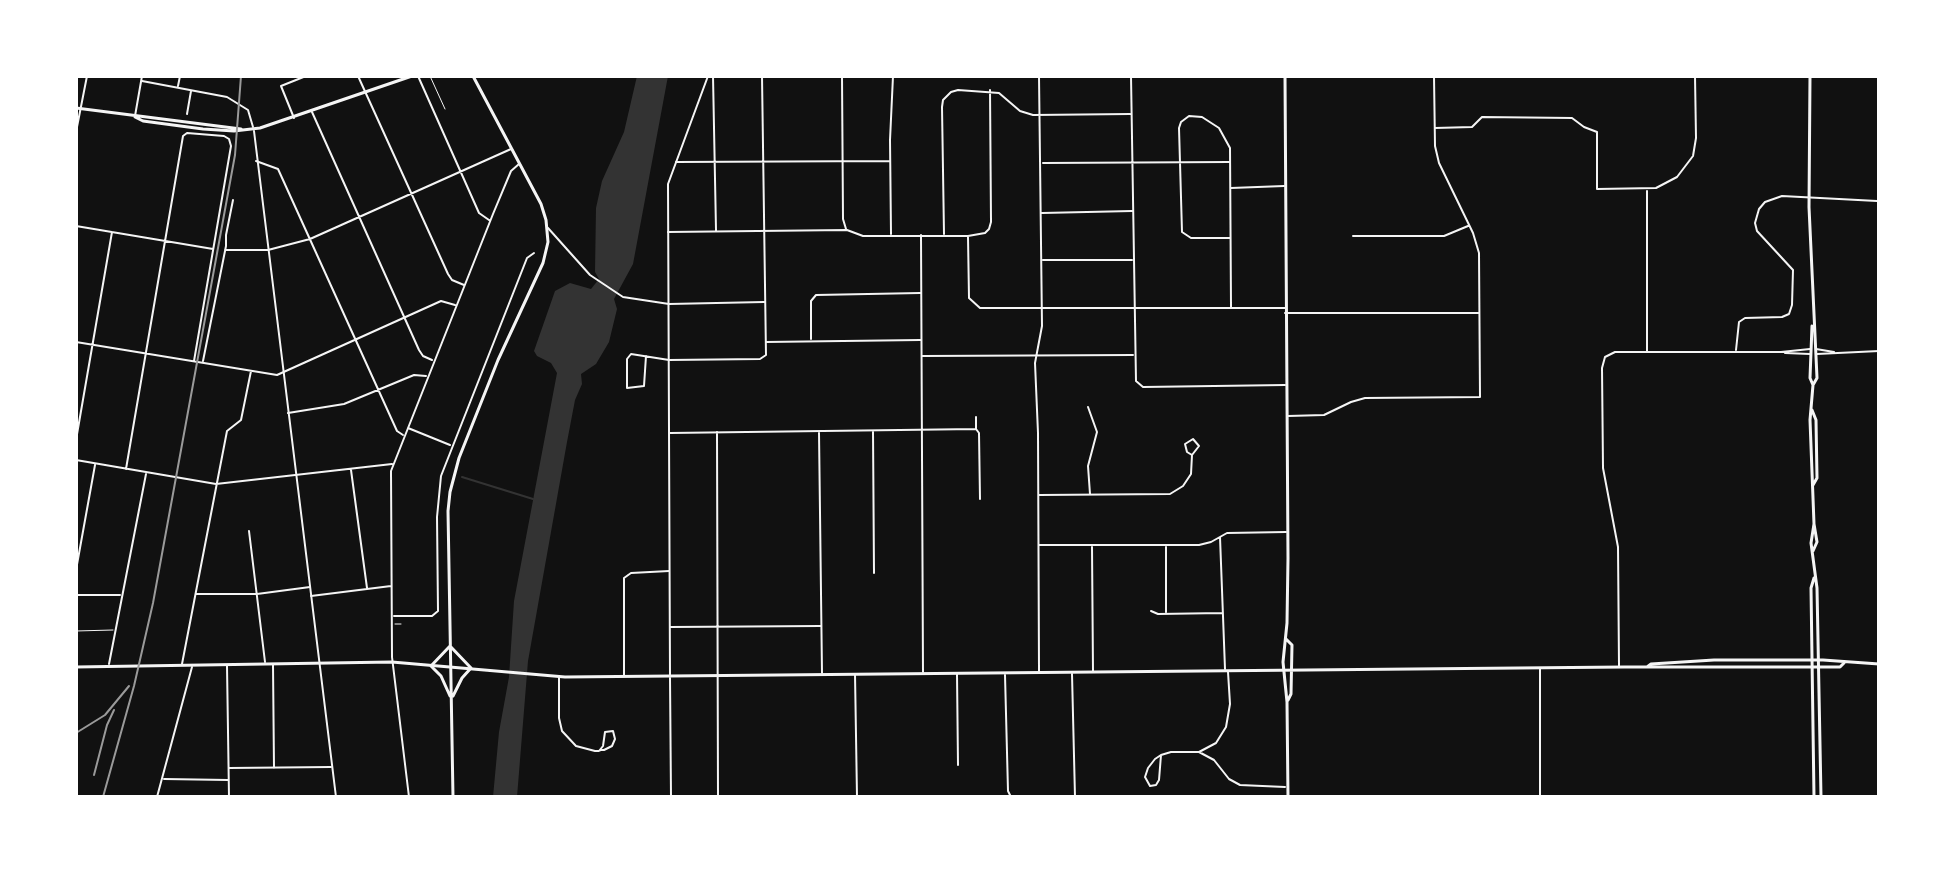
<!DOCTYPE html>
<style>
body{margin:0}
#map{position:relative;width:1955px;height:873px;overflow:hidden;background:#111;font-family:Lora,serif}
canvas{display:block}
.frame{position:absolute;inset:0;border:78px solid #fff;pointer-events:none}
</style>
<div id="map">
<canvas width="1955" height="873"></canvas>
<div class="frame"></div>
</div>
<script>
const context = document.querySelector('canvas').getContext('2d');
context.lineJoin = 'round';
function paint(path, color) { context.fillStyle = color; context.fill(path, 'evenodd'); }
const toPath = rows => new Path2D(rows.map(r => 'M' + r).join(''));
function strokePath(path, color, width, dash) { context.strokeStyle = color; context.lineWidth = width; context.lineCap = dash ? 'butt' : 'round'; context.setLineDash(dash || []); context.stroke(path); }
paint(toPath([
 [637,76,668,76,633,264,614,299,617,309,609,342,596,364,581,374,582,384,575,400,567,442,528,661,517,797,493,797,499,732,509,677,514,601,557,373,551,363,537,356,534,351,555,291,570,283,591,289,599,279,595,272,596,208,602,181,624,132]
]), '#333');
strokePath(toPath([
 [462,477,533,499]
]), '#333', 2);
strokePath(toPath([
 [430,76,445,109],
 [395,624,401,624],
 [76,631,113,630]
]), '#f5f5f5', 1);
strokePath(toPath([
 [358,76,448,274,452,280,464,285],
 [418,76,479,213,489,220],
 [713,76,716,230],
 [842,76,843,219,846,229],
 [1039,76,1042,326,1035,363,1038,433,1039,671],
 [1131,76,1136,381,1143,387,1285,385],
 [142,81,227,97,248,110,253,127],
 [178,86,180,76],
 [312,112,419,350,423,356,432,360],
 [187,114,191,91],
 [294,118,281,86,306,76],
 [1435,128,1472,127,1482,117,1572,118,1584,127,1597,132,1597,189,1656,188,1677,177,1693,156,1696,138,1695,76],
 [76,132,87,76],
 [256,161,278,169,397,431,403,435],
 [676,162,890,161],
 [1043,163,1229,162],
 [1231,188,1284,186],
 [1647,191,1647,351],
 [1879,199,1879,340],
 [1042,213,1132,211],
 [76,226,213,249],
 [548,228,590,275,623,297,669,304,764,302],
 [668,232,847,230,863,236,968,236,985,233,989,229,991,222,990,90],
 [891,234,890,140,893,76],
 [944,234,942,107,943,100,951,92,958,90,999,93,1020,111,1033,115,1130,114],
 [921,235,923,672],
 [1353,236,1444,236,1468,226],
 [968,237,969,298,980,308,1285,308],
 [1230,238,1191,238,1182,232,1179,128,1181,122,1189,116,1202,117,1219,128,1230,148,1231,307],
 [225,250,268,250,310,239,511,149],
 [1043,260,1132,260],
 [1285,313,1478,313],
 [811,339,811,301,816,295,920,293],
 [76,342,277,375,441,301,455,305],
 [766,342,920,340],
 [1816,349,1834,352],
 [1736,350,1739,322,1745,318,1782,317,1789,314,1792,305,1793,270,1757,231,1755,223,1759,209,1765,202,1782,196,1877,201],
 [1785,353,1810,354],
 [1817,354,1879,351],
 [646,356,644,386,627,388,627,359,631,354,669,360,760,359,766,355,762,76],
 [923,356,1133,355],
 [203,361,226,246,226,235,233,200],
 [1088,407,1097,432,1088,466,1090,494],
 [288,413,344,404,414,375,426,376],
 [1288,416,1324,415,1351,402,1365,398,1480,397,1479,253,1473,233,1439,163,1435,146,1434,76],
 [976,417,976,429,979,433,980,499],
 [408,428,450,445],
 [873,431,874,573],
 [717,432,718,797],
 [819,432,822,673],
 [670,433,976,429],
 [76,440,112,232],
 [76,460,216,484,392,464],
 [126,469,183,136,187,133,224,136,229,139,231,146,194,361],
 [351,470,367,588],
 [1039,495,1170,494,1183,486,1191,474,1192,455,1199,446,1193,439,1185,444,1187,452,1192,455],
 [249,531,265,662],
 [1220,537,1225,669],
 [1039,545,1199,545,1211,542,1227,533,1286,532],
 [1092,547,1093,672],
 [76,570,95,465],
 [196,594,257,594,310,587],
 [76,595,120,595],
 [311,596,391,586],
 [1151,611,1158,614,1222,613],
 [1166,612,1166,547],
 [394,616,432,616,438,611,437,517,441,476,527,258,534,253],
 [670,627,820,626],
 [109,664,146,474],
 [182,664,227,431,241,420,251,371],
 [273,665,274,768],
 [227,666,229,797],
 [1619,666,1618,547,1603,468,1602,368,1605,357,1615,352,1781,352,1810,349],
 [1228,672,1230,704,1226,727,1216,743,1199,752,1214,760,1229,779,1240,785,1285,787],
 [855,674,857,797],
 [957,674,958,765],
 [1072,674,1075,797],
 [624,675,624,578,631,573,669,571],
 [1005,675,1008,791,1011,797],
 [559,677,559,718,562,731,576,746,595,751,598,751,601,750,604,750,612,746,615,739,613,731,605,732,603,746,599,751],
 [670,678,671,797],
 [1161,755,1159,780,1156,785,1150,786,1145,777,1148,768,1155,759,1161,755,1171,752,1198,752],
 [229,768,331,767],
 [164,779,228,780],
 [157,797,192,667],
 [409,797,392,657,391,471,493,214,511,171,519,164],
 [1540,797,1540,668]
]), '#f5f5f5', 2);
strokePath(toPath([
 [135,116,142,76],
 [254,131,336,797],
 [670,675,668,184,708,76]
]), '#f5f5f5', 2);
strokePath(toPath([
 [1285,76,1288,558,1287,623,1283,662,1287,702,1288,797],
 [1810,76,1809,207,1817,378,1813,385,1810,420,1814,524,1811,543,1817,588,1821,797],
 [76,108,241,129],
 [135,117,143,121,203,129,234,131,260,128,412,76],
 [1812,326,1810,378,1813,385],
 [1812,410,1816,420,1817,478,1813,485],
 [1813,551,1817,542,1814,524],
 [1814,578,1811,588,1814,797],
 [1286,639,1292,645,1291,694,1288,700],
 [76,667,392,662,565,677,1624,667,1840,667,1844,663],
 [1647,667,1651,664,1714,660,1823,660,1879,664]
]), '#f5f5f5', 3);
strokePath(toPath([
 [450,646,471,668,462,678,453,696],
 [450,696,441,676,431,666,450,646],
 [453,797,448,511,450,492,459,458,498,360,543,263,548,242,546,220,541,204,473,76]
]), '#f5f5f5', 3);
strokePath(toPath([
 [76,733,105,715,129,686],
 [94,775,107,725,114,710],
 [103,797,134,686,153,603,235,155,241,76]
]), '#9a9a9a', 2);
</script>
